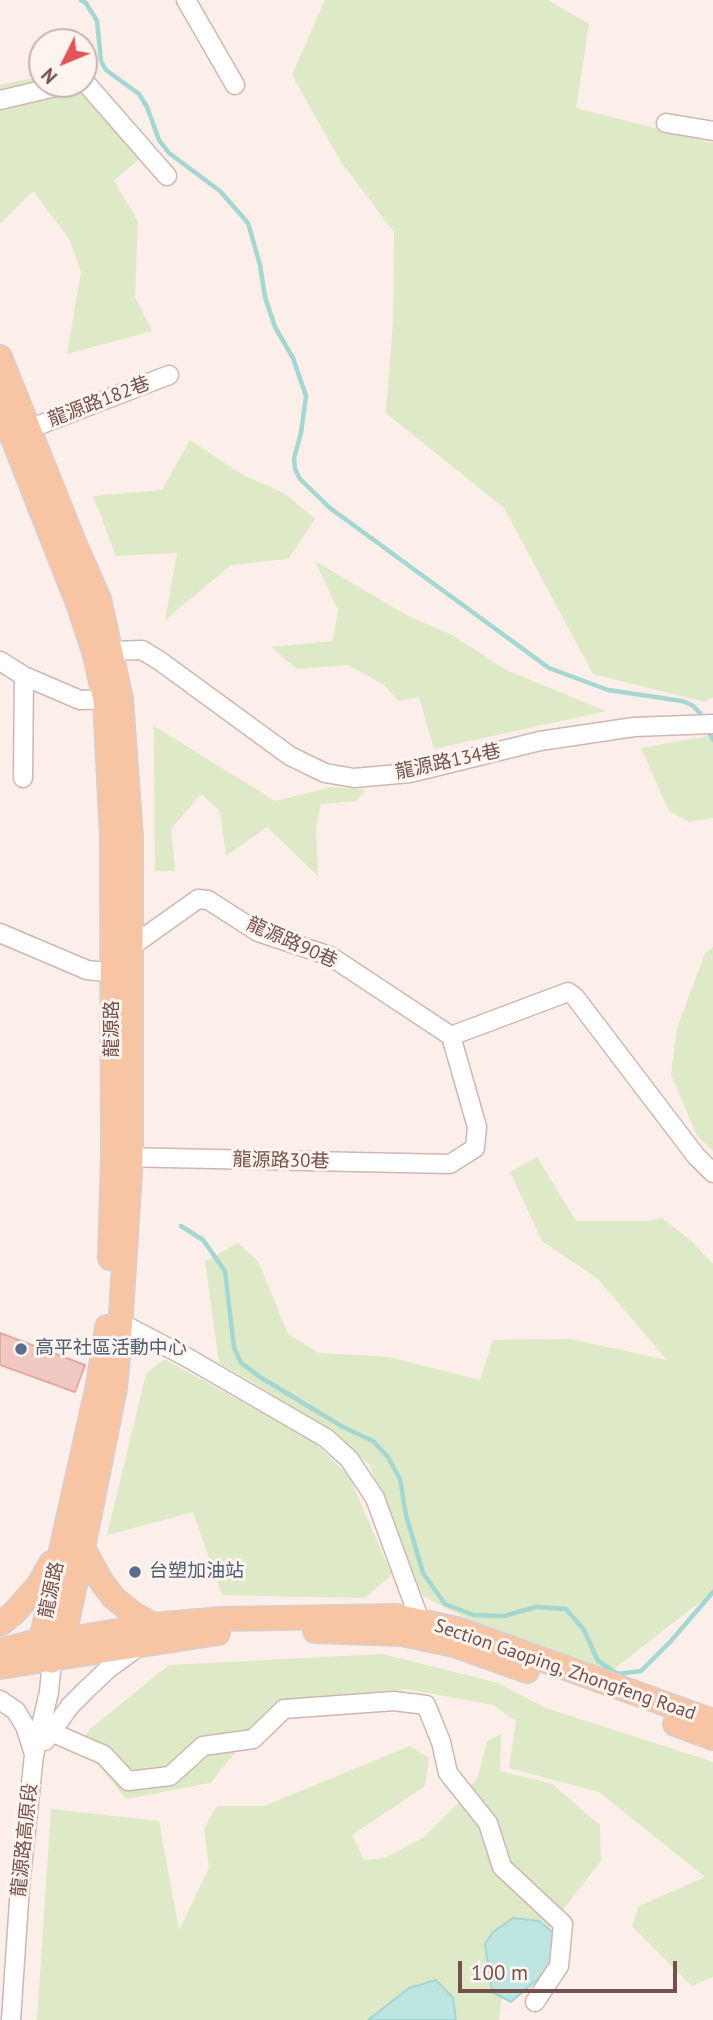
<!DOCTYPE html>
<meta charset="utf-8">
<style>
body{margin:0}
#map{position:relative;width:713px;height:2020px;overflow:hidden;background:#fcefe9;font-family:"PT Sans",sans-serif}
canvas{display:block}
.north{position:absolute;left:28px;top:28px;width:70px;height:70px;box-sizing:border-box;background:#fef4ef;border:2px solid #c7b3ae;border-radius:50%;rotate:227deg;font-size:19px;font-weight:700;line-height:28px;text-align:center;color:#75514d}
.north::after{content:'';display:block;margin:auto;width:24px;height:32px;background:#e05357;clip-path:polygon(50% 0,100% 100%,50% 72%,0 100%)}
.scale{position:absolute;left:458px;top:1961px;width:219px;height:32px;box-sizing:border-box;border:4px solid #75514d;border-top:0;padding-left:9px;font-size:21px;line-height:24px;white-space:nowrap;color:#75514d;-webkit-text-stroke:5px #fef4ef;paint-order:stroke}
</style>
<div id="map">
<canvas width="713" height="2020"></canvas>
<div class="north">N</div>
<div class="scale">100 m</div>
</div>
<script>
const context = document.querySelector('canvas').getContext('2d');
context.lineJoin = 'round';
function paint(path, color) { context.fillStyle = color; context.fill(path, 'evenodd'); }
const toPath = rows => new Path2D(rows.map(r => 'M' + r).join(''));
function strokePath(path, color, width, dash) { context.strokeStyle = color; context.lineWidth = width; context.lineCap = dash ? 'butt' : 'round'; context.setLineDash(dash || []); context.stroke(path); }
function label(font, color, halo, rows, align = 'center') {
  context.font = font + ' "PT Sans","Noto Sans TC",sans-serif'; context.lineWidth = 6; context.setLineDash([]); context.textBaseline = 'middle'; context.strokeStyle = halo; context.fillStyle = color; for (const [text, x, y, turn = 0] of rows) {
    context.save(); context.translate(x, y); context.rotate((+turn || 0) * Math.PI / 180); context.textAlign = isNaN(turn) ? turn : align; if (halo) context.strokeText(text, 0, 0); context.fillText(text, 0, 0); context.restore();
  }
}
paint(toPath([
 [325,0,548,0,589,24,576,108,713,143,713,697,705,702,593,674,504,508,386,413,393,320,394,232,341,162,292,75],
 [84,69,124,113,141,158,114,180,138,222,135,297,152,331,67,354,81,272,69,239,33,191,0,224,0,85,42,76,42,84,84,84],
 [190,440,243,475,284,493,315,519,288,559,231,565,165,620,177,553,116,556,93,496,162,490],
 [315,561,406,615,452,635,506,670,606,711,434,749,419,697,399,701,383,684,348,665,297,669,271,647,333,641,338,610],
 [154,726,275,801,332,787,366,790,356,801,321,804,316,826,318,876,267,827,226,856,220,811,201,794,171,829,175,871,155,871],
 [713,735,713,818,689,822,669,811,641,748],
 [713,947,713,1151,697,1136,671,1074,677,1028,705,953],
 [537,1157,576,1221,648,1221,662,1218,689,1239,713,1264,713,1592,610,1672,471,1621,423,1596,369,1464,330,1433,259,1386,219,1363,205,1261,238,1243,258,1261,288,1334,319,1353,389,1357,480,1380,493,1340,570,1339,667,1360,598,1279,542,1241,510,1172],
 [164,1359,313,1441,349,1476,392,1575,365,1598,222,1595,193,1512,107,1535,146,1374],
 [382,1654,498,1683,546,1708,713,1762,713,1977,692,1986,632,1926,639,1906,705,1877,599,1792,509,1768,516,1721,493,1705,406,1689,275,1705,210,1783,126,1799,80,1743,90,1729,169,1665],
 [501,1734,500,1771,552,1784,600,1825,601,1861,563,1910,503,1983,499,2020,37,2020,51,1809,159,1821,179,1930,209,1868,204,1828,217,1806,264,1806,410,1746,429,1758,425,1786,352,1835,364,1860,385,1858,423,1838,458,1803,478,1777,487,1741]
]), '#dde9c7');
const water = toPath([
 [513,1918,539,1921,554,1933,550,1963,538,1979,511,2002,492,1992,485,1944,493,1932,513,1918],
 [436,1980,453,1998,456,2020,368,2020,409,1988,436,1980]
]);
paint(water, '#bde5e1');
strokePath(water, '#a4d6d2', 2);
strokePath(toPath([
 [81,0,86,3,97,21,101,61,106,70,139,94,147,107,159,140,169,153,220,191,248,223,260,265,265,297,275,327,293,358,306,396,301,433,294,458,295,469,300,479,330,508,549,668,608,690,682,701,692,705,700,713,704,721],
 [707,729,713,740],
 [181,1226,203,1240,225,1271,234,1347,241,1363,260,1377,343,1427,373,1441,388,1457,400,1479,406,1515,423,1573,445,1604,473,1615,504,1616,536,1607,566,1609,584,1630,598,1661,618,1674,641,1671,670,1642,713,1592]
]), '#a4d6d2', 4.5);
const building = toPath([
 [0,1333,85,1365,75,1392,0,1365,0,1333]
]);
paint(building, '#f0c8c1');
strokePath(building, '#e2aba2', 2);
const minor = toPath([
 [186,0,235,85],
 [84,81,167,176],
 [0,100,68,84],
 [666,123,713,131],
 [29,429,169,375],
 [98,654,111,651,142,650,160,661,290,756,325,773,354,778,410,773,540,741,634,727,713,724],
 [0,661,24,676,80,700,116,699],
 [23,778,24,676],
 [0,933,87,970,125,974],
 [451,1036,568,992,575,997,696,1156,713,1173],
 [120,1157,450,1164,475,1148,477,1127,451,1036,330,956,258,932,208,900,198,899,132,946],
 [121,1323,188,1358,326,1438,349,1459,375,1498,420,1621],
 [0,1700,16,1711,25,1726,34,1754],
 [51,1732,104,1755,128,1781,170,1776,203,1746,253,1739,284,1709,394,1701,426,1705,441,1742,448,1773,488,1823,502,1867,563,1924,559,1966,535,2002],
 [45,1741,70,1706,86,1690,108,1669,141,1645],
 [11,2020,20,1886,34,1755,49,1692,52,1661]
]);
const major = toPath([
 [0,357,76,547,99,599,121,699,131,837,131,1157,119,1345,115,1388,83,1548,63,1640,52,1661],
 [0,406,79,606,95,655,105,700,112,838,113,1157,110,1258],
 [83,1548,101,1581,114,1598,135,1615,154,1625],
 [0,1624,14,1613,38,1586,51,1563],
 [315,1631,402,1634,454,1645,527,1671],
 [0,1651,41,1640,63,1640,154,1625,221,1619,396,1616,457,1629,713,1721],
 [52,1661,41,1640,98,1385,107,1327],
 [0,1667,218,1633],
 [675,1724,713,1738]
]);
strokePath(minor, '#cfb7b1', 21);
strokePath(major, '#d8cecd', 26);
strokePath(minor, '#fff', 18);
strokePath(major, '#f7c4a4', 23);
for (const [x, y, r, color] of [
 [21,1349,7,"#5c6f8a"],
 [135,1572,7,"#5c6f8a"]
]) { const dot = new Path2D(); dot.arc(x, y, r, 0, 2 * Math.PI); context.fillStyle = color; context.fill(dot); strokePath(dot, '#fef4ef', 2.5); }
label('19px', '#75514d', '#fef4ef', [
 ["龍源路182巷",99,402,-21],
 ["龍源路134巷",448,762,-12],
 ["龍源路90巷",292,943,24],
 ["龍源路",113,1029,-90],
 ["龍源路30巷",281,1161,1],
 ["龍源路",52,1590,-78],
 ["Section Gaoping, Zhongfeng Road",565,1670,19],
 ["龍源路高原段",25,1840,-84]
]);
label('19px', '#4e5e75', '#fef4ef', [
 ["高平社區活動中心",35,1349],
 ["台塑加油站",149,1572]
], 'left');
</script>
